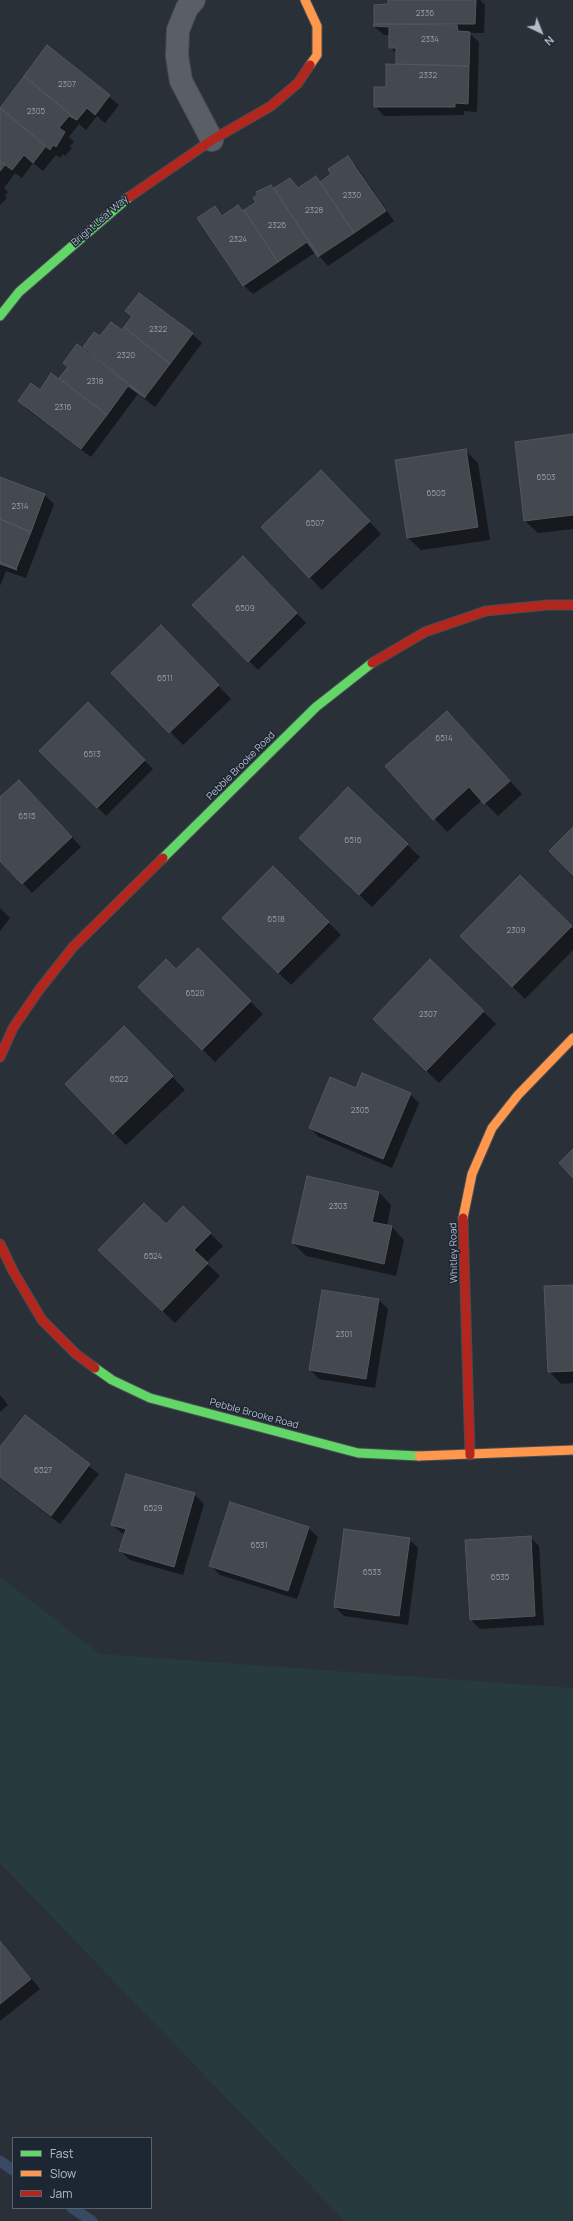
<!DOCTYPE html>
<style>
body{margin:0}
#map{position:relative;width:573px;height:2221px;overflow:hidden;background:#2a3038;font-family:Manrope,sans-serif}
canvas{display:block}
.legend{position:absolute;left:12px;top:2137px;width:140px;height:72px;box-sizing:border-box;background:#1d2633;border:1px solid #59626f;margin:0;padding:5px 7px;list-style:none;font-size:12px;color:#b4bcc9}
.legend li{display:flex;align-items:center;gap:8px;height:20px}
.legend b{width:20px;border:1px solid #59626f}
.north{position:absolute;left:521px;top:12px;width:40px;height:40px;-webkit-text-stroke:3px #1d2633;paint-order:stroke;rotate:137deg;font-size:11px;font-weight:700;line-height:16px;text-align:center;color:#b4bcc9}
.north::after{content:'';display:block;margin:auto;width:14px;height:18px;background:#b4bcc9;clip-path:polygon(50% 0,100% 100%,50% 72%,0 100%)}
</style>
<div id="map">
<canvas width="573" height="2221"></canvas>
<ul class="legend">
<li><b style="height:5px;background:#63d668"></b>Fast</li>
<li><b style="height:5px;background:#ff974d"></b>Slow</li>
<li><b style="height:5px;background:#b3261e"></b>Jam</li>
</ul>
<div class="north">N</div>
</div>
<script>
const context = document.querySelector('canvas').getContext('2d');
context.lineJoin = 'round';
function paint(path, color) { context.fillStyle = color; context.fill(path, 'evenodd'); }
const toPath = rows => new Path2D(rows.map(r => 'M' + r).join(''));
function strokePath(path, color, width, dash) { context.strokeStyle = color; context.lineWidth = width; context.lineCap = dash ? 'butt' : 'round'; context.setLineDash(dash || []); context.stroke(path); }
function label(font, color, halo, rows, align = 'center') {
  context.font = font + ' Manrope,sans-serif'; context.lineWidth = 3; context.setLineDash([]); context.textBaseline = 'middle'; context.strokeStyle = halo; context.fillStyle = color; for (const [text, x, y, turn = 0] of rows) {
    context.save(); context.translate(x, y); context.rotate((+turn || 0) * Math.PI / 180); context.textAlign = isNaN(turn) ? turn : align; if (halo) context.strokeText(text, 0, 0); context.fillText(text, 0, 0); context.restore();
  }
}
paint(toPath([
 [0,1577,100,1654,573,1688,573,2221,345,2221,0,1863]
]), '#273a3e');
paint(toPath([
 [389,0,480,0,485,5,484,33,469,33,479,42,477,112,464,111,464,115,384,116,375,106,388,88,397,65,397,54,390,47,390,35,384,35,374,26,375,6,389,5],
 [47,47,119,105,105,123,97,116,86,130,79,124,69,137,74,142,70,146,72,148,65,156,63,154,60,158,56,155,43,171,33,163,22,178,15,173,4,188,8,192,5,196,7,198,0,205,0,107],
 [348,157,357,167,394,221,328,266,316,252,253,294,243,285,215,207,224,216,243,211,257,202,260,195,258,193,266,187,271,186,274,190,290,179,299,189,320,183,333,174],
 [139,295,192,334,202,343,155,407,138,394,91,457,28,410,19,401,58,380,69,367,77,345,83,348,94,333,101,338,122,331,133,317,127,311],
 [573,435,573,529,538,533,525,521],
 [465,450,478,463,490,540,421,550,408,538],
 [0,478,45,495,54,504,26,578,6,571,0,586],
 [334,484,381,534,322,590,262,527],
 [243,558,306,623,258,670,194,605],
 [174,639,231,699,183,745,113,673],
 [88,704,153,769,106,816,41,751],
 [459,725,522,794,498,816,482,800,447,832,387,766],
 [348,788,420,857,372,907,313,850],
 [28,790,81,847,32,893,0,859,0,798],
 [273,867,341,935,291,985,223,918],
 [520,877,573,929,573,950,525,999,462,936],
 [0,908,10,918,0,931],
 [198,949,263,1014,215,1062,140,987,176,971],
 [430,960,496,1024,439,1083,386,1032],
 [137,1040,185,1090,126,1145,114,1133],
 [357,1089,410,1094,419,1103,392,1168,319,1137,310,1128],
 [379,1192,391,1205,387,1226,392,1227,404,1240,396,1276,306,1256,293,1243],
 [183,1207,223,1246,206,1263,220,1276,175,1323,112,1262,166,1225],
 [573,1286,573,1383,561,1384,549,1371],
 [379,1300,388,1309,375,1388,319,1379,310,1370],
 [0,1395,8,1405,0,1412],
 [25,1416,99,1474,60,1524,0,1478,0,1449],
 [194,1494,204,1504,183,1575,130,1560,120,1551,125,1535,112,1525],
 [308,1528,318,1537,297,1599,220,1575,210,1565],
 [345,1531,409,1539,418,1548,408,1625,344,1616,335,1607],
 [530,1537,539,1546,544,1625,480,1629,471,1620,466,1541],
 [0,1940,40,1989,0,2021]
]), '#0007');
strokePath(toPath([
 [0,2161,13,2170],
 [72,2208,92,2221]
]), '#384963', 11);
const building = toPath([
 [388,0,476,0,475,24,374,24,374,5,388,4,388,0],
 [374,24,457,25,458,31,470,32,469,66,396,64,396,48,389,48,389,27,373,26,374,24],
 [47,45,110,95,95,115,87,108,77,120,24,76,47,45],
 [386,64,469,66,468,104,455,103,455,107,374,107,374,87,386,87,386,64],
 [24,76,77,120,69,116,59,128,65,132,56,147,53,145,50,150,0,108,24,76],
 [0,108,46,146,33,163,24,155,12,170,0,161,0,108],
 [348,156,386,211,354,233,320,182,331,174,328,169,348,156],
 [0,161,5,165,0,171,0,161],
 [316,176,354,233,319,256,274,188,290,178,298,188,316,176],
 [271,185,319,256,318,257,307,242,278,262,244,210,256,202,253,198,258,195,256,192,271,185],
 [238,205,242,210,244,210,278,262,243,286,197,218,215,206,222,216,238,205],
 [139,293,193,333,170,364,124,327,132,316,125,311,139,293],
 [111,322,122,330,124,327,170,364,145,397,83,347,94,332,100,336,111,322],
 [77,344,145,397,145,398,128,386,107,415,59,378,68,367,63,363,77,344],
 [51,373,107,415,81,449,18,401,31,383,40,390,51,373],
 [573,434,573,515,524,521,515,442,573,434],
 [466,449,478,527,407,538,395,460,466,449],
 [321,470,370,521,309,578,261,527,321,470],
 [0,477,45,494,31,532,0,519,0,477],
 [0,519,31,532,16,569,0,562,0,519],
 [243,556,297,613,248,662,192,605,243,556],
 [0,562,16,569,17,570,0,564,0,562],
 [161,625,219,685,169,733,111,673,161,625],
 [88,702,145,760,97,808,39,751,88,702],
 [447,711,510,781,484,804,469,787,433,820,385,766,447,711],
 [19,780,72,837,22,884,0,861,0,797,19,780],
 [348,787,408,844,359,895,299,838,348,787],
 [573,827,573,875,549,851,573,827],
 [273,866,329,922,278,973,222,918,273,866],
 [520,875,572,926,512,987,460,936,520,875],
 [198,948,251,1001,202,1050,138,987,166,959,176,969,198,948],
 [430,959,484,1011,426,1071,373,1019,430,959],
 [124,1026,173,1076,113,1134,65,1084,124,1026],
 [362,1073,411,1093,383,1159,309,1128,330,1077,356,1088,362,1073],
 [573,1149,573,1178,559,1163,573,1149],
 [307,1176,379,1192,372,1222,392,1226,384,1264,292,1243,307,1176],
 [144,1203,166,1224,183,1206,211,1233,194,1250,208,1263,162,1311,98,1250,144,1203],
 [573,1285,573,1371,548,1372,544,1286,573,1285],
 [322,1290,379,1299,366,1379,309,1370,322,1290],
 [25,1415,90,1464,51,1516,0,1477,0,1447,25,1415],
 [126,1474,195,1493,174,1567,119,1551,126,1529,111,1525,126,1474],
 [230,1502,309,1527,288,1591,209,1566,230,1502],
 [344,1529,410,1538,399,1616,334,1607,344,1529],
 [531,1536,535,1616,470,1620,465,1540,531,1536],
 [0,1941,31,1979,0,2004,0,1941]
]);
paint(building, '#444950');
strokePath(building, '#52575f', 1);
const street = toPath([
 [194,0,187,8,178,30,177,56,181,81,212,140]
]);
const fast = toPath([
 [0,316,19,292,129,197],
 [163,858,316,707,372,663],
 [95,1368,112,1380,150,1398,358,1453,419,1456]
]);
const slow = toPath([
 [305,0,317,26,317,55,310,65],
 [463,1218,472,1174,492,1128,518,1095,573,1038],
 [419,1456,573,1450]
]);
const jam = toPath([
 [129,197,212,140,271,106,298,83,310,65],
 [372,663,425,632,486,611,548,605,573,605],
 [0,1057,13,1028,39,990,73,947,163,858],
 [463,1218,470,1455],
 [0,1244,13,1271,42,1320,76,1354,95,1368]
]);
strokePath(street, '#484c53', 24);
strokePath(fast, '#484c53', 11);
strokePath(slow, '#484c53', 11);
strokePath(jam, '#484c53', 11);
strokePath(street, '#5a5e66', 22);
strokePath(fast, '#63d668', 9);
strokePath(slow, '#ff974d', 9);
strokePath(jam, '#b3261e', 9);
label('8px', '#989fab', null, [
 ["2336",425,14],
 ["2334",430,40],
 ["2332",428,76],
 ["2307",67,85],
 ["2305",36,112],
 ["2330",352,196],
 ["2328",314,211],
 ["2326",277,226],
 ["2324",238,240],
 ["2322",158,330],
 ["2320",126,356],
 ["2318",95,382],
 ["2316",63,408],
 ["6503",546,478],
 ["6505",436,494],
 ["2314",20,507],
 ["6507",315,524],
 ["6509",245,609],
 ["6511",165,679],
 ["6514",444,739],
 ["6513",92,755],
 ["6515",27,817],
 ["6516",353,841],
 ["6518",276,920],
 ["2309",516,931],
 ["6520",195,994],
 ["2307",428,1015],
 ["6522",119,1080],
 ["2305",360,1111],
 ["2303",338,1207],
 ["6524",153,1257],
 ["2301",344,1335],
 ["6527",43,1471],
 ["6529",153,1509],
 ["6531",259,1546],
 ["6533",372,1573],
 ["6535",500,1578]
]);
label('10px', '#b4bcc9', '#1d2633', [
 ["Bright Leaf Way",100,221,-41],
 ["Pebble Brooke Road",241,766,-45],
 ["Whitley Road",454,1253,-91],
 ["Pebble Brooke Road",254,1414,15]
]);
</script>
